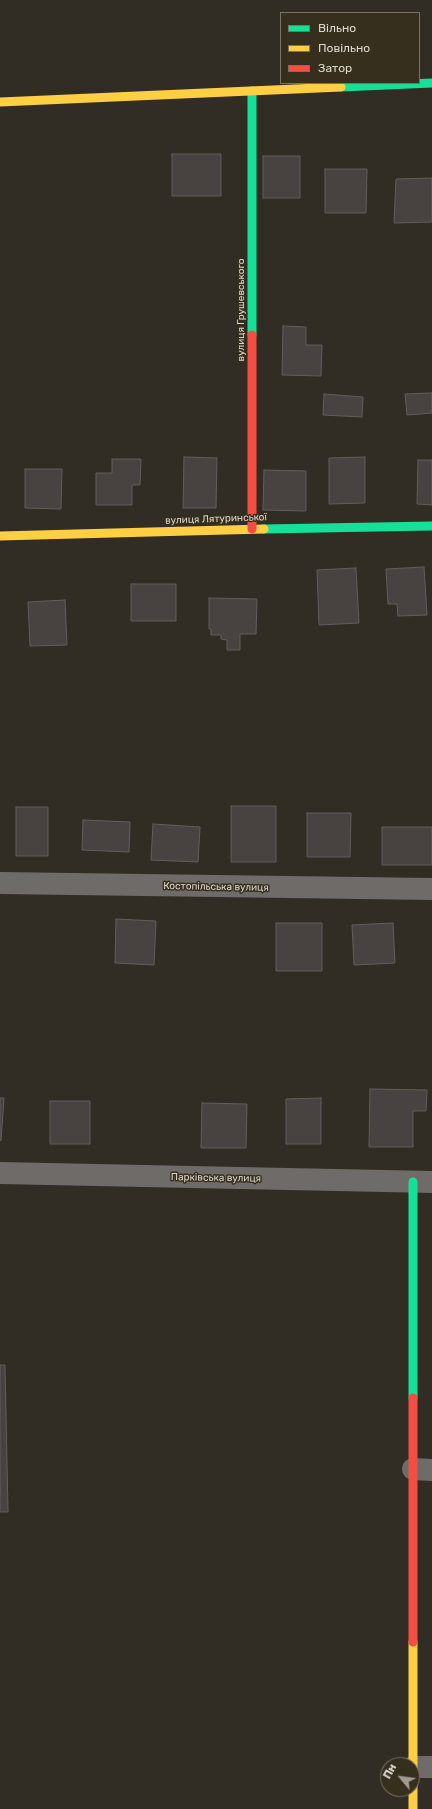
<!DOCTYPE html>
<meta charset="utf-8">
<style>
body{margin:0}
#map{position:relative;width:432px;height:1809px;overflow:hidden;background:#312d24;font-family:Rubik,sans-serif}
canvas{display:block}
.legend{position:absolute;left:280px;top:12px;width:140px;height:72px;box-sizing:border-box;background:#372f1e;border:1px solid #797364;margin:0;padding:5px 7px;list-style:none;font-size:12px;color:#ddd8ce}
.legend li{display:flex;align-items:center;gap:8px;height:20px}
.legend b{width:20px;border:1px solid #797364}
.north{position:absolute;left:380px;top:1757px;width:40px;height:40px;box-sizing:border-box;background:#372f1e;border:1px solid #797364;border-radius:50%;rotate:299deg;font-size:11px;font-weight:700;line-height:16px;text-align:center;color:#ddd8ce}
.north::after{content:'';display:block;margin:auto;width:14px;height:18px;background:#a19c92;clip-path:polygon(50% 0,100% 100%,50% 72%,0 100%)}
</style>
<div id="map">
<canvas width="432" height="1809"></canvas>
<ul class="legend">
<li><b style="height:5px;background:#16e098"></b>Вільно</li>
<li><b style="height:5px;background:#ffcf43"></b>Повільно</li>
<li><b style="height:5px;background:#f24e42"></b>Затор</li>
</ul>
<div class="north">Пн</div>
</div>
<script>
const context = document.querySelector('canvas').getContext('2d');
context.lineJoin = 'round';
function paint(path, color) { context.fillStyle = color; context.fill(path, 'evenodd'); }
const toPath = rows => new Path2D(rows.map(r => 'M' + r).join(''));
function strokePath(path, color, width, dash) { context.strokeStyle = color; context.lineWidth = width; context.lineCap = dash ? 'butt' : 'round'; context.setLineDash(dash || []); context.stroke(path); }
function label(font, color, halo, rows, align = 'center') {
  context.font = font + ' Rubik,sans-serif'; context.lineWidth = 3; context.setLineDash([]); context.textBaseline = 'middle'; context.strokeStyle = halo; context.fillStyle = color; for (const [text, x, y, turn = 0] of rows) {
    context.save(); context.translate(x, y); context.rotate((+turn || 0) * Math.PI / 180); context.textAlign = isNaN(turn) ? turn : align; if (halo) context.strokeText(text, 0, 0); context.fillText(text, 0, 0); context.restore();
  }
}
const building = toPath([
 [172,154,221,154,221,196,172,196,172,154],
 [263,156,300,156,300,198,263,198,263,156],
 [325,169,367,169,366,213,325,213,325,169],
 [432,178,432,222,394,223,396,179,432,178],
 [283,326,306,327,306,345,322,345,321,376,282,375,283,326],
 [432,393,432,413,407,415,405,394,432,393],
 [324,394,363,397,362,417,323,415,324,394],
 [184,457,217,458,216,508,183,508,184,457],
 [365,457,365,503,329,504,329,458,365,457],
 [112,459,141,459,140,485,132,485,132,505,96,505,96,473,112,473,112,459],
 [418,460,432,460,432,505,417,504,418,460],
 [25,469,62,469,61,509,25,508,25,469],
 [264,470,306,471,306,511,263,510,264,470],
 [424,567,427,615,398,616,397,604,388,604,386,569,424,567],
 [356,568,359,623,319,625,317,570,356,568],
 [131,584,176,584,176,621,131,621,131,584],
 [209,598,257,599,256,634,240,634,240,650,227,650,227,640,221,639,221,635,211,635,211,629,209,629,209,598],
 [65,600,67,645,30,646,28,602,65,600],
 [231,806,276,806,276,862,231,862,231,806],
 [16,807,48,807,48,856,16,856,16,807],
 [307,813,351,813,350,857,307,857,307,813],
 [83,820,130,822,129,852,82,850,83,820],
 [153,824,200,827,198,862,151,860,153,824],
 [382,827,432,827,432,865,382,865,382,827],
 [116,919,156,921,154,965,115,963,116,919],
 [276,923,322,923,322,971,276,971,276,923],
 [393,923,395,963,354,965,352,925,393,923],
 [370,1089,427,1090,426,1111,413,1111,413,1147,369,1147,370,1089],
 [0,1098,4,1098,1,1141,0,1140,0,1098],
 [321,1098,321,1144,286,1144,286,1099,321,1098],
 [50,1101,90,1101,90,1144,50,1144,50,1101],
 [202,1103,247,1104,246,1148,201,1148,202,1103],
 [0,1365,5,1365,8,1512,0,1512,0,1365]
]);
paint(building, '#484240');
strokePath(building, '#645d5c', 1);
strokePath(toPath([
 [0,883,432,889],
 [0,1173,432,1182],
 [413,1469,432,1470],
 [413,1767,432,1767]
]), '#6e6b69', 22);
strokePath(toPath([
 [341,87,432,83],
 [252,91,252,335],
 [264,529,432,526],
 [413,1182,413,1398]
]), '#16e098', 9);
strokePath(toPath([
 [0,102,341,87],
 [0,536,264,529],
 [413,1642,413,1809]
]), '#ffcf43', 9);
strokePath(toPath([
 [252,335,252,529],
 [413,1398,413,1642]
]), '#f24e42', 9);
label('10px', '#ddd8ce', '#372f1e', [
 ["вулиця Грушевського",241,310,-90],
 ["вулиця Лятуринської",216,519,-2],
 ["Костопільська вулиця",216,887,1],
 ["Парківська вулиця",216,1178,1]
]);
</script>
